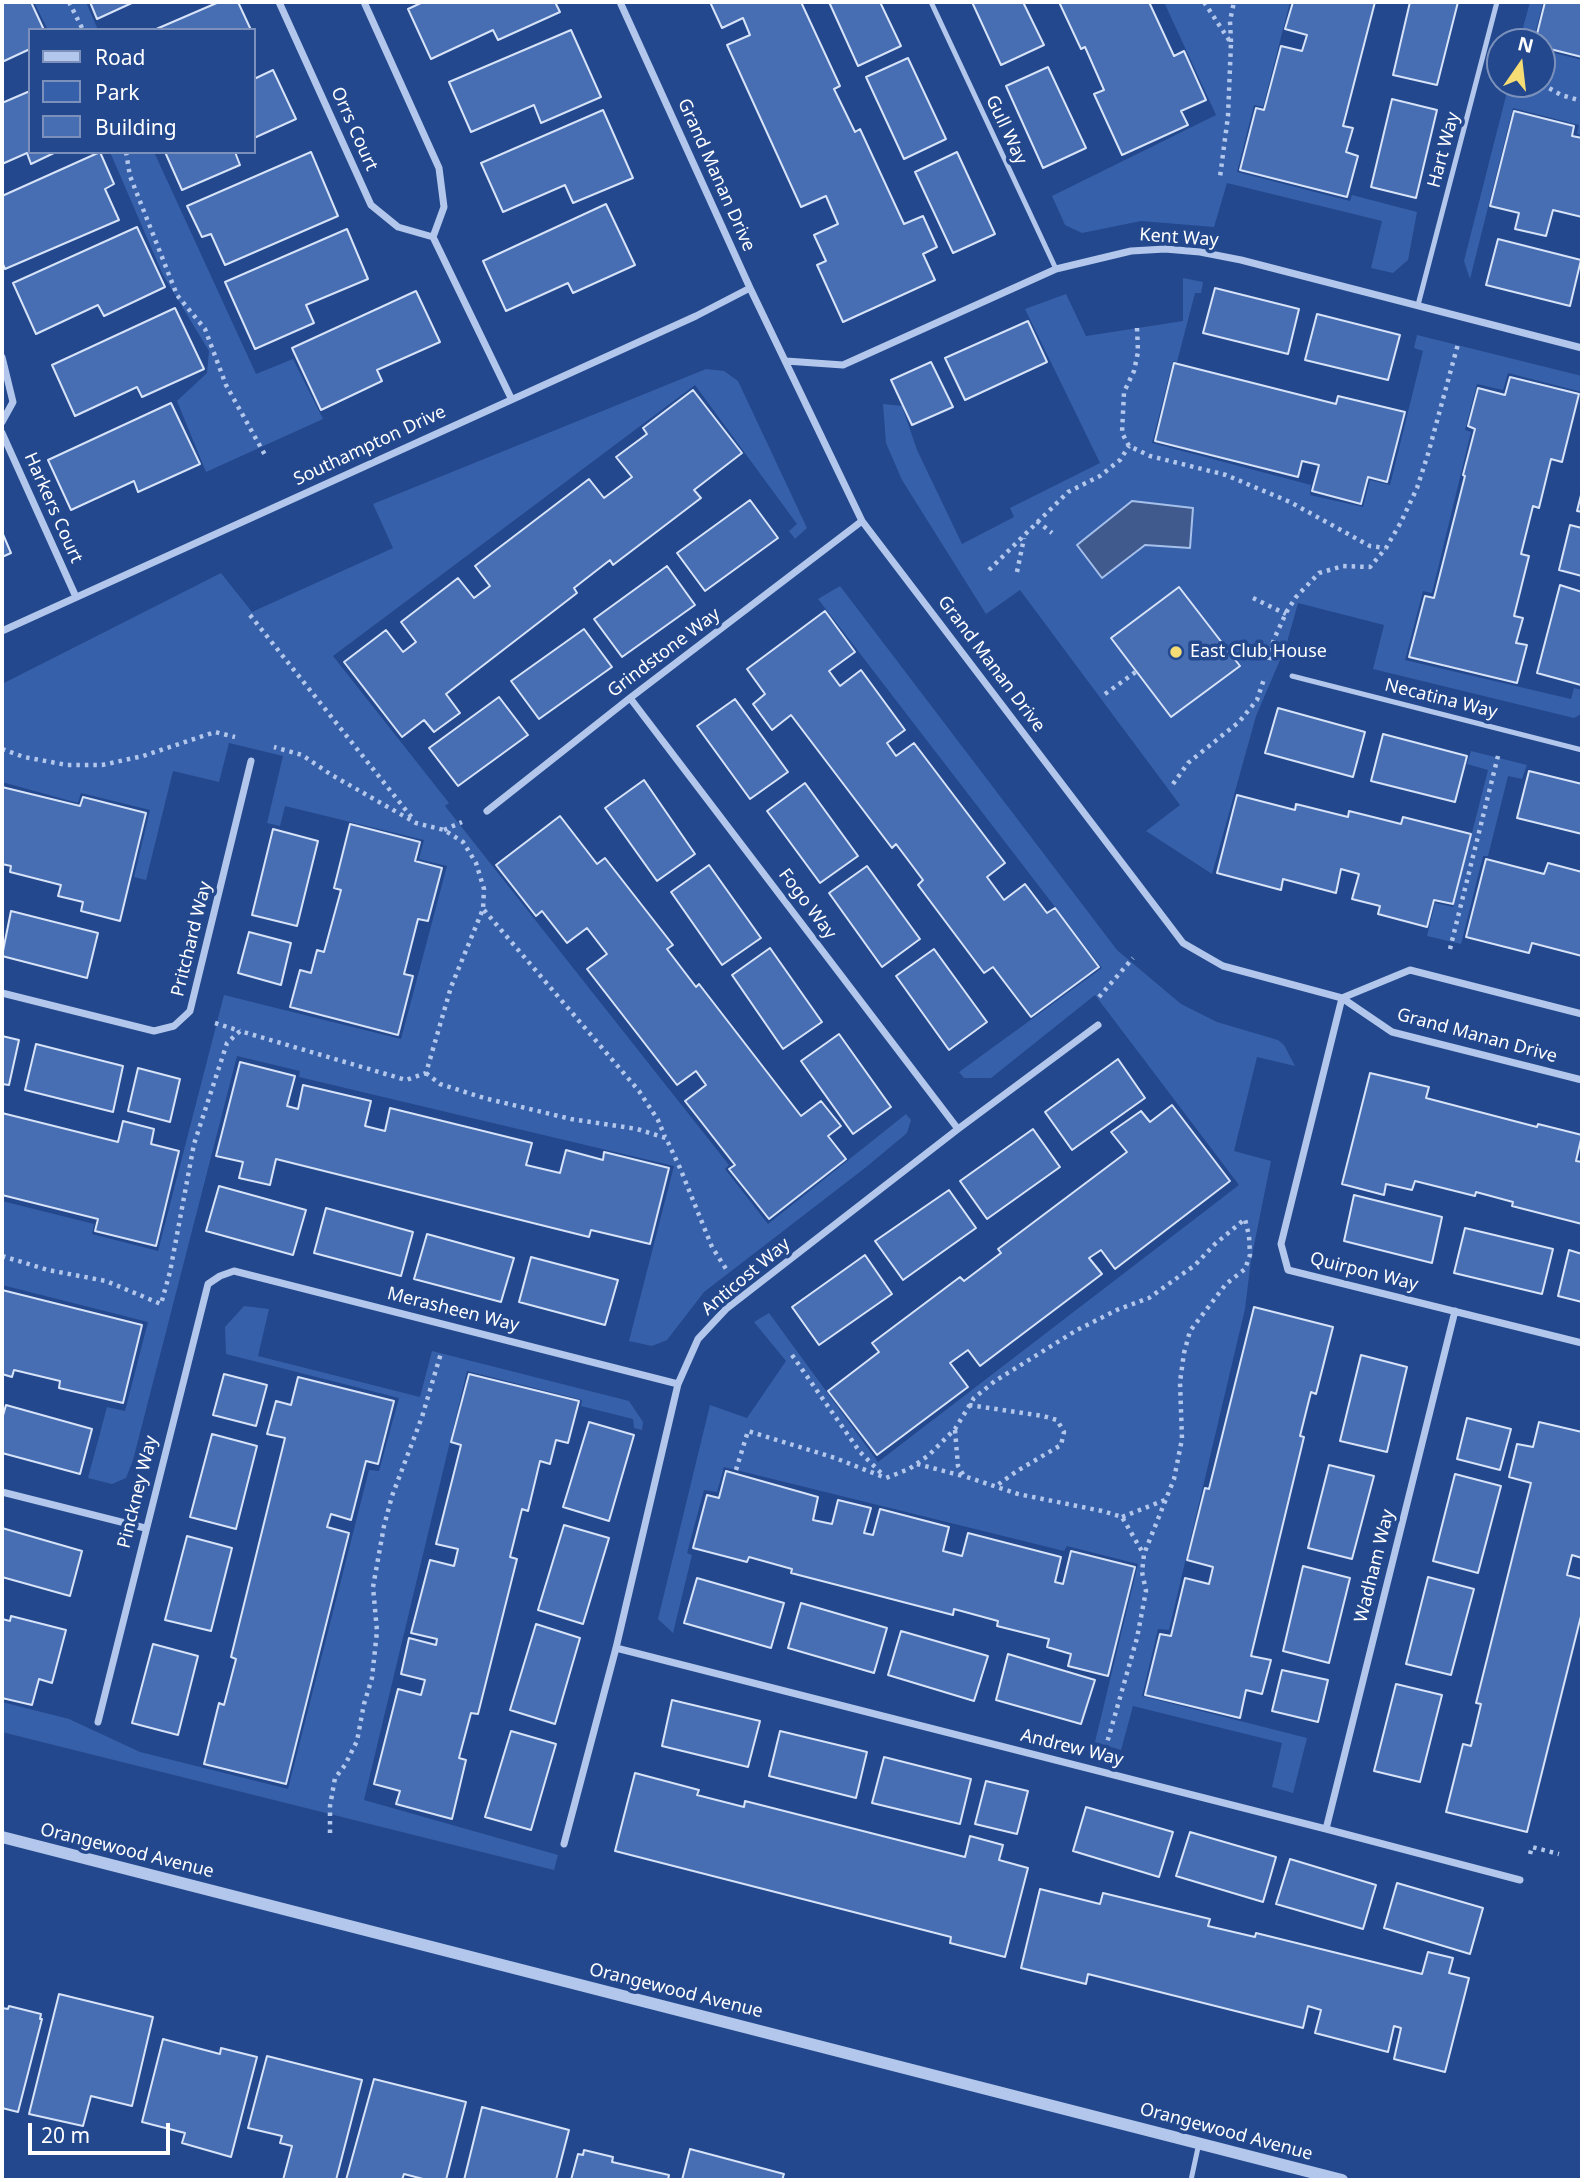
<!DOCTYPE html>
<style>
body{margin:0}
#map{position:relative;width:1584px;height:2182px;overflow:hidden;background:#23488d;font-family:"Noto Sans",sans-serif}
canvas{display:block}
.frame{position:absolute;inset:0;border:4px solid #fff;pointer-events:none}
.legend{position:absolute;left:28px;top:28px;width:228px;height:126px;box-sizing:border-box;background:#23488d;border:2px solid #7b91bb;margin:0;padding:9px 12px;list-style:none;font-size:21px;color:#fff}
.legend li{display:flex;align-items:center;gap:14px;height:35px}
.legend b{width:35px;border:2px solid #7b91bb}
.north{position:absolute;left:1486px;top:28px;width:70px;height:70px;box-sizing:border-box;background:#23488d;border:2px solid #7b91bb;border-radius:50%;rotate:14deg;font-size:19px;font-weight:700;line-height:28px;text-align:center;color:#fff}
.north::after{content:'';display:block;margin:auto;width:24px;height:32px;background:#f6dc74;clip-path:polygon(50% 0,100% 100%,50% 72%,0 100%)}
.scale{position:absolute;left:28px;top:2123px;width:142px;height:32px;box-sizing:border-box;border:4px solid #fff;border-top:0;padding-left:9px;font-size:21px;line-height:24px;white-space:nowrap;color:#fff;-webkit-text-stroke:5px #23488d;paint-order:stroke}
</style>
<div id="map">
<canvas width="1584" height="2182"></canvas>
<div class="frame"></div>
<ul class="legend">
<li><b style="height:9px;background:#b2c7eb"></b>Road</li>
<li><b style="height:19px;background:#3760aa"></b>Park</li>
<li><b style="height:19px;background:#476eb2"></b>Building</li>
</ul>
<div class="north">N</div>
<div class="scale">20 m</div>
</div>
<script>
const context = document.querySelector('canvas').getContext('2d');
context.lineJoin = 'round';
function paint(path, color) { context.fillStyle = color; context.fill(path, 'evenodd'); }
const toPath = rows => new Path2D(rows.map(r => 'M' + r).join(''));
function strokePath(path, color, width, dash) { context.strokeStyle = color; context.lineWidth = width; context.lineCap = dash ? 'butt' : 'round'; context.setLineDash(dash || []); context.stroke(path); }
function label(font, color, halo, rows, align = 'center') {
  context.font = font + ' "Noto Sans",sans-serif'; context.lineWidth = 7; context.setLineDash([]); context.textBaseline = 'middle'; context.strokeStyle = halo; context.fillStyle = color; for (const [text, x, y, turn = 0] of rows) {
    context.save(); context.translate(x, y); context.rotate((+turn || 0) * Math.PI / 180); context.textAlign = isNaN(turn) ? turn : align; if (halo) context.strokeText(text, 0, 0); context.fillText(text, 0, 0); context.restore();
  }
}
paint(toPath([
 [34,2,86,2,98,30,48,30],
 [1164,2,1290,2,1263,107,1254,105,1237,172,1350,201,1352,195,1417,212,1408,260,1393,273,1371,268,1382,221,1227,183,1214,227,1141,221,1082,233,1065,225,1052,196,1216,115],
 [1530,2,1543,2,1533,42,1519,42],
 [1542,50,1582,60,1582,135,1577,134,1579,125,1513,108,1470,279,1464,261,1509,84,1542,84],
 [110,152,154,152,256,374,293,359,323,419,206,472,177,401,207,373,209,351,163,275],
 [1183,278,1203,282,1201,293,1195,293,1177,362,1173,361,1152,443,1311,485,1310,495,1363,507,1370,480,1390,485,1423,351,1414,348,1417,335,1582,376,1582,392,1508,373,1503,390,1477,384,1465,430,1471,432,1432,593,1423,591,1405,660,1571,699,1574,688,1582,690,1581,714,1574,718,1373,669,1384,625,1298,603,1286,646,1256,716,1212,874,1146,831,1180,805,1020,590,986,614,902,480,886,443,883,404,902,406,917,450,962,544,1014,517,1010,508,1100,463,1025,309,1066,294,1086,336,1183,321],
 [706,369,724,371,738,381,807,528,795,539,789,531,797,524,695,385,333,656,449,803,445,806,729,1165,725,1169,768,1224,906,1114,911,1120,907,1133,865,1168,704,1292,667,1340,652,1346,629,1341,674,1166,299,1077,300,1071,237,1056,133,1460,126,1478,112,1484,88,1478,107,1407,125,1411,148,1322,2,1285,2,1201,94,1224,92,1234,158,1251,224,995,401,1039,447,866,419,859,424,840,285,806,280,826,267,823,283,756,229,743,219,782,173,771,146,880,134,877,150,810,81,793,78,803,2,782,2,684,221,573,252,612,393,548,373,504],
 [840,586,1117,950,1181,1004,1217,1022,1278,1040,1284,1045,1295,1066,1257,1057,1234,1151,1271,1161,1251,1260,1245,1309,1169,1630,1158,1629,1142,1696,1307,1738,1293,1793,1272,1787,1282,1743,1133,1706,1121,1750,1095,1742,1138,1564,1067,1546,1064,1551,724,1467,717,1492,704,1490,687,1553,692,1555,673,1633,658,1619,710,1405,747,1418,786,1361,754,1322,769,1313,878,1462,1239,1185,1095,995,991,1078,964,1078,959,1072,1102,968,818,599],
 [1471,751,1527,765,1522,779,1508,776,1488,856,1483,856,1461,944,1427,936,1435,903,1453,907,1488,770,1467,764],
 [244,1306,269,1309,258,1356,420,1397,432,1351,629,1401,643,1422,642,1430,634,1428,633,1419,581,1406,582,1400,467,1371,364,1800,558,1855,554,1870,2,1732,2,1702,69,1719,140,1752,288,1789,369,1470,379,1471,399,1398,226,1354,225,1327]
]), '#3760aa');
const water = toPath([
 [1132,501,1193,508,1190,548,1145,545,1102,578,1077,545,1132,501]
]);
paint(water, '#405a8d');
strokePath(water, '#a6c0ec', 2);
const building = toPath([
 [2,2,31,2,44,30,30,30,30,49,2,62,2,2],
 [90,2,134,2,97,19,90,2],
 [219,2,238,2,251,30,154,30,219,2],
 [423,2,555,2,560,12,498,40,493,30,431,59,408,9,423,2],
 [710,2,801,2,840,86,834,89,855,132,860,129,904,224,923,216,937,247,923,254,935,280,843,322,817,265,826,261,814,235,838,224,826,196,801,207,727,45,750,35,743,18,722,28,710,2],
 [829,2,880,2,901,46,858,66,829,2],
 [972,2,1023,2,1044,45,1001,65,972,2],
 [1059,2,1149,2,1174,56,1184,51,1206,100,1181,111,1188,125,1122,155,1094,94,1104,90,1085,47,1081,49,1059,2],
 [1293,2,1375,2,1343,126,1353,128,1346,152,1358,156,1347,197,1240,170,1256,108,1264,110,1281,46,1302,51,1307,35,1285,29,1293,2],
 [1410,2,1458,2,1437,85,1393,75,1410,2],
 [1545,2,1582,2,1582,57,1542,47,1542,42,1535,42,1545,2],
 [571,30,601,97,541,123,534,105,471,132,449,82,571,30],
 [908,58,946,139,904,159,866,77,908,58],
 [1048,67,1086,148,1043,168,1006,86,1048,67],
 [273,70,296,119,254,138,254,79,273,70],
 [30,91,30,152,56,152,31,164,27,153,2,164,2,103,30,91],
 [1392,99,1437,110,1416,198,1371,187,1392,99],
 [603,110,633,178,573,203,565,185,503,212,481,163,603,110],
 [1514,111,1574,126,1572,136,1582,138,1582,217,1553,210,1546,236,1515,229,1519,213,1490,206,1514,111],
 [100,152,114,184,105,189,119,220,5,269,2,262,2,196,100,152],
 [165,152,235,152,240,165,182,190,165,152],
 [311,152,338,216,225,265,211,234,202,237,187,206,311,152],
 [957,152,995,234,953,253,915,172,957,152],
 [606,204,635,265,573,293,568,283,506,311,483,261,606,204],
 [137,227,165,287,104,316,98,305,36,334,13,283,137,227],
 [347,229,368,279,306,305,314,323,255,349,225,282,347,229],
 [1498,239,1581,260,1570,306,1486,285,1498,239],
 [1215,288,1299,309,1288,354,1203,333,1215,288],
 [416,291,440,342,377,370,382,381,321,410,292,348,416,291],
 [175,308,204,369,142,397,137,387,75,416,52,365,175,308],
 [1317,314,1400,335,1388,380,1305,360,1317,314],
 [1028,321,1047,362,965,400,945,358,1028,321],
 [931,362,953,407,912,425,891,380,931,362],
 [1174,363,1336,404,1338,396,1405,412,1387,482,1368,477,1361,504,1312,491,1319,465,1302,461,1298,477,1155,441,1174,363],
 [1510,377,1579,394,1562,462,1551,459,1539,508,1533,506,1521,554,1529,556,1514,616,1523,618,1516,643,1527,645,1517,683,1409,657,1425,596,1434,598,1465,476,1463,475,1475,429,1468,426,1478,388,1505,395,1510,377],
 [693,390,742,453,694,490,701,498,613,565,610,560,574,588,577,593,446,694,460,713,434,732,424,720,402,737,344,662,386,630,403,652,416,642,401,622,458,578,474,598,490,586,475,566,589,479,604,498,632,477,616,457,647,434,643,428,693,390],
 [171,403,200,464,138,492,134,481,71,510,48,460,171,403],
 [1582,491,1582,512,1577,511,1582,491],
 [750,500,778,538,705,591,677,553,750,500],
 [1570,525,1582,528,1582,576,1559,570,1570,525],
 [2,532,11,553,2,557,2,532],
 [667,566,695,605,622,657,594,619,667,566],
 [1560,585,1582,592,1581,685,1537,673,1560,585],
 [1179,587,1240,666,1171,717,1111,638,1179,587],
 [825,611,855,652,829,671,840,686,861,670,905,730,887,743,896,756,914,743,1005,863,987,877,1004,900,1025,884,1047,913,1055,908,1099,967,1031,1017,993,967,984,973,918,885,923,880,896,844,892,848,791,715,772,730,753,704,765,694,747,669,825,611],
 [584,629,612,667,539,719,511,681,584,629],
 [499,697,528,735,458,786,429,748,499,697],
 [735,699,788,772,750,799,697,726,735,699],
 [1278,708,1365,732,1353,777,1265,753,1278,708],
 [1383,734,1467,756,1455,802,1371,781,1383,734],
 [1529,771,1582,784,1582,834,1517,818,1529,771],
 [644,780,695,854,657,881,605,808,644,780],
 [805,783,858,856,820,883,767,811,805,783],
 [2,787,80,806,83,797,146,813,120,921,81,911,83,902,58,896,61,885,10,872,11,866,2,864,2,787],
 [1237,795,1295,810,1296,804,1348,817,1349,811,1401,824,1403,817,1471,834,1453,904,1434,900,1427,927,1378,914,1380,906,1352,899,1359,874,1341,869,1336,893,1283,879,1281,890,1217,873,1237,795],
 [560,816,597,864,605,858,673,945,667,949,696,987,699,984,801,1116,821,1101,841,1126,828,1136,846,1159,769,1219,729,1169,735,1165,685,1101,706,1085,696,1071,677,1085,587,969,607,954,587,928,567,943,542,911,536,916,496,865,560,816],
 [350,824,420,842,415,861,442,868,428,921,418,919,404,974,413,976,398,1035,290,1007,300,970,311,973,317,950,324,952,341,890,334,888,350,824],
 [273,829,318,841,297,926,252,915,273,829],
 [1486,859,1544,874,1548,863,1582,872,1582,956,1532,943,1529,953,1466,937,1486,859],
 [709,865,761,938,722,965,671,892,709,865],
 [867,866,920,939,882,967,829,893,867,866],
 [11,911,98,933,87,978,2,956,11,911],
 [249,932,291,943,281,985,238,973,249,932],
 [770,948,822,1022,783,1049,732,975,770,948],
 [934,949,987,1022,949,1050,896,976,934,949],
 [839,1034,891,1107,853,1134,801,1061,839,1034],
 [2,1036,19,1040,9,1085,2,1084,2,1036],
 [36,1044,123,1066,113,1112,25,1090,36,1044],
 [1118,1059,1145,1098,1072,1150,1045,1112,1118,1059],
 [240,1062,295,1076,287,1106,298,1109,303,1085,371,1101,365,1126,385,1131,390,1108,532,1143,526,1165,560,1173,566,1150,603,1160,604,1152,669,1168,650,1244,591,1230,589,1237,276,1159,270,1185,239,1178,243,1162,216,1156,240,1062],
 [138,1068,180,1079,170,1122,128,1111,138,1068],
 [1370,1073,1429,1087,1426,1098,1537,1127,1538,1124,1582,1135,1576,1161,1582,1162,1582,1224,1512,1206,1513,1202,1476,1192,1475,1196,1415,1181,1412,1190,1386,1184,1384,1195,1342,1184,1370,1073],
 [1172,1105,1230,1181,1115,1269,1101,1250,1089,1258,1102,1274,980,1366,968,1350,950,1363,968,1387,877,1455,828,1391,879,1352,872,1343,960,1277,964,1281,1001,1253,998,1249,1127,1152,1111,1132,1141,1111,1150,1122,1172,1105],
 [2,1113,118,1142,123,1121,154,1129,151,1144,179,1151,156,1246,95,1231,98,1219,2,1195,2,1113],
 [1033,1129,1060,1167,987,1219,960,1181,1033,1129],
 [219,1186,306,1210,293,1255,206,1231,219,1186],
 [949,1190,976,1228,903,1280,875,1241,949,1190],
 [1354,1195,1442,1217,1432,1263,1344,1241,1354,1195],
 [326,1208,413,1232,401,1276,314,1253,326,1208],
 [1465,1228,1553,1249,1542,1294,1454,1273,1465,1228],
 [427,1234,514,1258,501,1302,414,1279,427,1234],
 [1569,1250,1582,1254,1582,1302,1558,1296,1569,1250],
 [865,1255,892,1294,819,1345,792,1307,865,1255],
 [531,1257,618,1280,605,1325,519,1302,531,1257],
 [2,1290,142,1325,123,1403,59,1388,60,1381,14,1370,12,1377,2,1374,2,1290],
 [1254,1307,1333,1327,1316,1394,1311,1392,1300,1436,1304,1437,1251,1656,1271,1660,1262,1694,1246,1690,1240,1718,1145,1695,1160,1634,1171,1636,1185,1578,1209,1584,1213,1567,1187,1560,1205,1488,1209,1489,1254,1307],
 [1361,1355,1407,1367,1387,1452,1340,1441,1361,1355],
 [224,1374,267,1385,256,1426,213,1415,224,1374],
 [469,1374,579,1401,568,1443,556,1440,550,1464,540,1461,528,1511,522,1509,510,1557,517,1559,478,1714,471,1713,459,1758,466,1760,452,1819,396,1804,400,1791,374,1784,398,1689,421,1695,425,1680,401,1674,409,1638,436,1645,437,1639,411,1633,430,1560,454,1566,458,1549,436,1544,461,1445,451,1442,469,1374],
 [298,1377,394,1401,378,1464,366,1461,351,1520,331,1514,327,1527,349,1533,286,1784,204,1764,219,1703,224,1705,236,1659,231,1657,285,1438,267,1434,276,1401,291,1405,298,1377],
 [6,1405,92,1429,80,1474,2,1453,2,1419,6,1405],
 [1467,1418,1511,1429,1500,1470,1457,1459,1467,1418],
 [589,1422,634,1435,609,1521,563,1507,589,1422],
 [1539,1422,1582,1432,1582,1558,1572,1555,1567,1575,1582,1579,1582,1612,1527,1832,1446,1812,1463,1744,1471,1746,1481,1704,1476,1703,1531,1483,1509,1477,1517,1444,1533,1447,1539,1422],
 [212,1434,257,1446,236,1529,190,1517,212,1434],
 [1329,1465,1374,1476,1352,1559,1308,1548,1329,1465],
 [726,1471,818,1497,813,1520,832,1524,838,1500,871,1508,864,1533,873,1535,880,1509,949,1527,943,1551,962,1556,968,1533,1061,1557,1055,1582,1063,1584,1071,1551,1135,1567,1108,1676,1068,1666,1071,1654,1047,1647,1049,1639,997,1626,998,1621,954,1609,953,1615,791,1573,792,1569,749,1557,747,1562,693,1548,707,1495,719,1498,726,1471],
 [1455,1474,1501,1486,1478,1573,1433,1561,1455,1474],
 [564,1525,609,1538,583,1624,538,1610,564,1525],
 [2,1528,82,1551,70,1596,2,1577,2,1528],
 [187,1536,232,1548,211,1631,165,1620,187,1536],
 [1303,1566,1350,1578,1329,1663,1283,1651,1303,1566],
 [1428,1577,1474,1589,1451,1675,1406,1664,1428,1577],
 [697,1578,784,1603,771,1648,684,1623,697,1578],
 [801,1603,887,1628,874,1673,788,1648,801,1603],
 [11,1616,66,1630,52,1683,39,1679,32,1705,2,1698,2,1619,10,1621,11,1616],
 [536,1624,580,1638,555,1724,510,1710,536,1624],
 [901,1631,988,1656,974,1701,888,1675,901,1631],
 [153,1644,198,1656,178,1735,132,1723,153,1644],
 [1008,1654,1095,1680,1081,1724,996,1700,1008,1654],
 [1282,1670,1328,1680,1318,1722,1272,1711,1282,1670],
 [1396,1684,1442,1695,1420,1782,1374,1771,1396,1684],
 [672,1700,760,1721,748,1767,662,1746,672,1700],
 [511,1731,556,1744,531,1830,485,1817,511,1731],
 [780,1731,867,1752,856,1798,769,1776,780,1731],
 [884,1757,971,1779,960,1824,872,1803,884,1757],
 [635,1773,699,1790,697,1795,744,1807,745,1801,965,1857,970,1836,1003,1845,999,1860,1028,1868,1005,1957,950,1943,951,1937,615,1851,635,1773],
 [986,1781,1028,1791,1017,1834,975,1824,986,1781],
 [1086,1807,1173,1832,1159,1877,1073,1851,1086,1807],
 [1190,1832,1276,1857,1263,1902,1176,1876,1190,1832],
 [1290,1859,1376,1885,1363,1929,1276,1904,1290,1859],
 [1397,1883,1483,1908,1470,1954,1384,1928,1397,1883],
 [1040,1889,1100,1904,1103,1893,1210,1919,1208,1926,1255,1937,1256,1933,1422,1974,1428,1952,1453,1958,1449,1973,1469,1978,1445,2072,1394,2059,1401,2028,1394,2026,1388,2052,1315,2033,1321,2010,1308,2006,1303,2028,1088,1974,1086,1984,1021,1968,1040,1889],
 [59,1994,153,2017,132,2106,91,2096,83,2126,29,2114,59,1994],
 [9,2006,41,2014,40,2019,42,2019,18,2112,2,2108,2,2008,8,2009,9,2006],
 [163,2039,220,2054,221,2048,257,2057,231,2157,182,2143,185,2133,142,2122,163,2039],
 [267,2056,362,2080,336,2180,283,2180,292,2146,280,2143,282,2136,248,2128,267,2056],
 [374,2079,466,2102,446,2180,427,2180,404,2174,402,2180,346,2180,374,2079],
 [482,2107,569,2130,556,2180,464,2180,482,2107],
 [690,2149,784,2174,782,2180,682,2180,690,2149],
 [584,2150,613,2157,612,2162,669,2175,668,2180,571,2180,578,2154,583,2155,584,2150]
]);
paint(building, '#476eb2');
strokePath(building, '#d7e3f8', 2);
strokePath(toPath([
 [69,2,83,30],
 [1204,2,1231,43,1228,116,1220,177],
 [1231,42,1230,21,1234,2],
 [1542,84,1561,95,1582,101],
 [126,152,130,176,177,295,205,329,226,385,265,455],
 [1137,328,1138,352,1134,371,1124,392,1122,433,1129,446,1150,456,1226,475,1290,502,1370,546,1385,548],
 [1037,521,1052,533],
 [989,570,1068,492,1100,476,1120,460,1129,446],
 [1017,572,1024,538],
 [1253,598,1286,614],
 [250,615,413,819],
 [1269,660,1274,639,1287,611,1296,597,1319,573,1343,566,1370,567,1386,548,1401,522,1417,488,1428,454,1458,344],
 [1105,694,1137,671],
 [2,749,24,757,67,765,102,765,143,756,215,732,235,737],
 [1173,784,1188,763,1239,722,1257,700,1264,679],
 [444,830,462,822],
 [484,910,639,1091,658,1120,665,1137],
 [1450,949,1498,756],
 [1099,997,1133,958],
 [215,1023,240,1031],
 [426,1073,440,1084,484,1098,571,1119,637,1129,666,1138,680,1168,712,1247,728,1272],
 [2,1256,48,1270,106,1281,161,1304,170,1272,194,1144,227,1043,240,1031,406,1080,426,1073,451,987,483,909,484,889,476,863,463,842,444,830,416,823,330,774,302,755,274,747],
 [792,1355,860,1452,882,1474],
 [969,1405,1043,1416,1057,1420,1064,1432,1061,1445,1017,1471,996,1486],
 [955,1430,958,1466,964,1476,1018,1494,1102,1511,1122,1517,1143,1553],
 [917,1464,963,1476],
 [736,1470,748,1431,835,1458,886,1478,909,1469,929,1455,955,1429,974,1398,995,1381,1077,1330,1119,1309,1149,1298,1195,1265,1215,1244,1245,1219,1249,1236,1250,1255,1245,1269,1226,1284,1190,1331,1184,1353,1180,1382,1182,1439,1174,1479,1144,1554,1142,1572,1146,1591,1137,1638,1107,1743],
 [1122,1517,1165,1500],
 [330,1833,330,1806,335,1778,345,1765,357,1741,364,1704,372,1678,377,1631,373,1587,384,1526,392,1496,422,1417,441,1353],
 [1530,1854,1532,1847,1559,1854]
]), '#b2c7eb', 4.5, [3.5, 5]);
strokePath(toPath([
 [931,2,1056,269],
 [1418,305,1497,2],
 [1292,676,1582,750],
 [1191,2180,1199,2143]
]), '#b2c7eb', 5);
strokePath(toPath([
 [279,2,371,205,398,227,433,237],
 [364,2,439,168,444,207,433,237,511,398],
 [620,2,750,288,862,521,1183,943,1223,966,1342,998,1392,1032,1582,1080],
 [2,357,13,402,2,422],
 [786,361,843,365,1056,269,1131,251,1165,249,1200,252,1241,260,1582,348],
 [2,433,76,597],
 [2,631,696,316,750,288],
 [630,698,958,1129],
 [487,811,630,698,862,521],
 [2,993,154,1031,174,1026,187,1014,190,1011,251,761],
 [1342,998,1281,1244,1288,1270,1582,1343],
 [1342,998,1410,970,1582,1014],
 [2,1492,145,1528],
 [616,1648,1326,1829,1520,1880],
 [98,1722,208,1284,220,1276,234,1271,678,1384],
 [1326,1829,1455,1311],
 [564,1844,616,1648,678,1384,698,1339,726,1309,958,1129,1098,1025]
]), '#b2c7eb', 7);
strokePath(toPath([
 [2,1837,1342,2180]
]), '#b2c7eb', 12);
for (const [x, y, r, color] of [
 [1176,652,7,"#f6dc74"]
]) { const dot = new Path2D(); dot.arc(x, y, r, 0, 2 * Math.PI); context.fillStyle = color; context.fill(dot); strokePath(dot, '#23488d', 2.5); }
label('18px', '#fff', '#23488d', [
 ["Orrs Court",354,129,66],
 ["Gull Way",1006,130,65],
 ["Hart Way",1444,150,-75],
 ["Grand Manan Drive",716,175,66],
 ["Kent Way",1179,238,4],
 ["Southampton Drive",370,446,-25],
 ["Harkers Court",53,508,66],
 ["Grindstone Way",664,653,-37],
 ["Grand Manan Drive",991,664,53],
 ["Necatina Way",1441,699,14],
 ["Fogo Way",807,904,53],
 ["Pritchard Way",192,939,-76],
 ["Grand Manan Drive",1477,1036,15],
 ["Quirpon Way",1364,1272,14],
 ["Anticost Way",746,1277,-40],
 ["Merasheen Way",453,1310,14],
 ["Pinckney Way",138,1492,-76],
 ["Wadham Way",1375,1566,-76],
 ["Andrew Way",1072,1748,14],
 ["Orangewood Avenue",127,1851,14],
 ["Orangewood Avenue",676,1991,14],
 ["Orangewood Avenue",1226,2132,15]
]);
label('18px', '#fff', '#23488d', [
 ["East Club House",1190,652]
], 'left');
</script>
